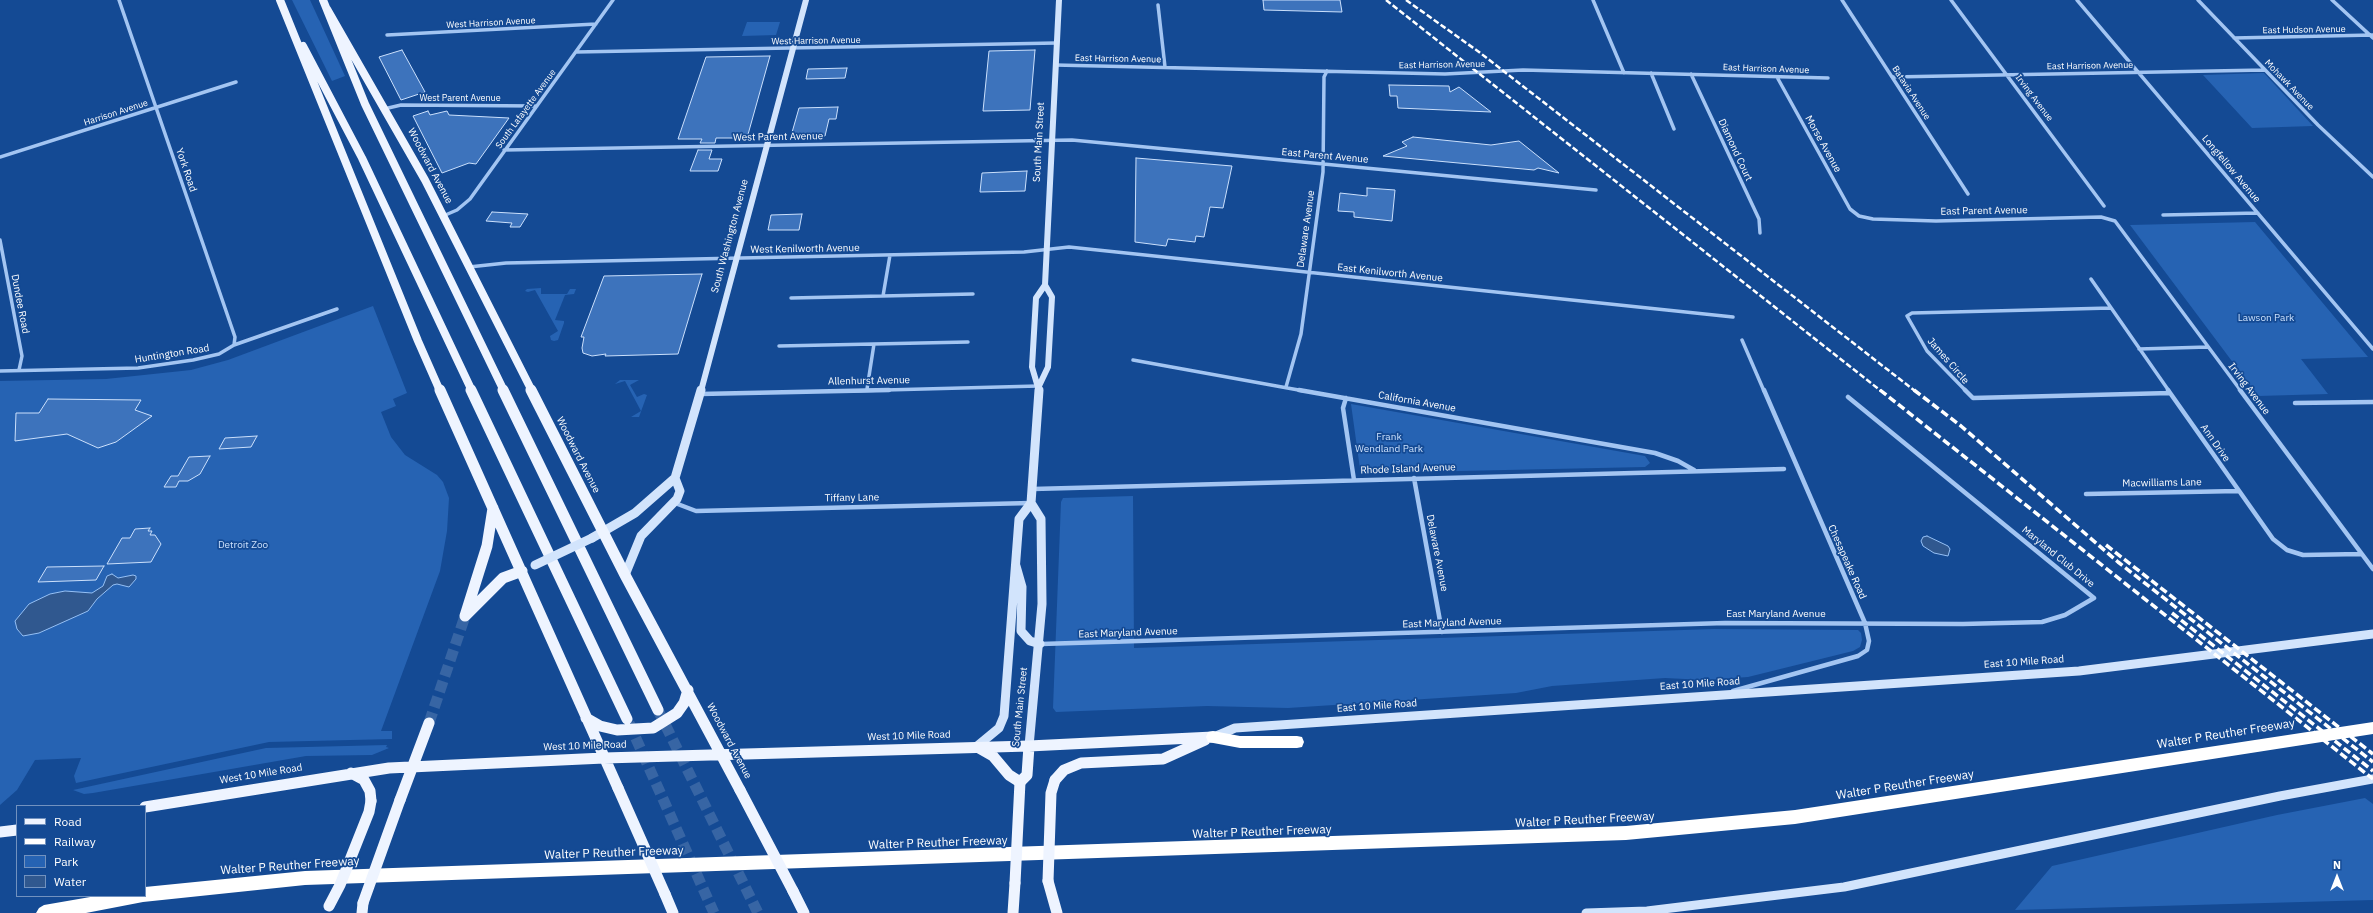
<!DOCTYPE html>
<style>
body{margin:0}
#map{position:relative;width:2373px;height:913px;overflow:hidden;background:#144a94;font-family:"IBM Plex Sans",sans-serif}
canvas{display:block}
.legend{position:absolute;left:16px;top:805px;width:130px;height:92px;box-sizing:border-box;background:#144a94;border:1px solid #7292bf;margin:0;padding:5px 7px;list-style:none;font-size:12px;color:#fff}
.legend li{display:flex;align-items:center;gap:8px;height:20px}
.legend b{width:20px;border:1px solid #7292bf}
.north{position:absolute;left:2317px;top:857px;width:40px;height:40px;-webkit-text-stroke:3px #144a94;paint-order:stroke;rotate:0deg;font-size:11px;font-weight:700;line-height:16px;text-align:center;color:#fff}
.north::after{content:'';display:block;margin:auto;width:14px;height:18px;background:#fff;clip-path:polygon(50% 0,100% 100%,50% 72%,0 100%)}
</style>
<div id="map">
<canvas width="2373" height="913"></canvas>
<ul class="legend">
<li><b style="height:5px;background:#eef4ff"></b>Road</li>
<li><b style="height:5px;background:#fff"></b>Railway</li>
<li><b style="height:11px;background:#2663b3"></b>Park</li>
<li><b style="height:11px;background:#30588f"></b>Water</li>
</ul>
<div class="north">N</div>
</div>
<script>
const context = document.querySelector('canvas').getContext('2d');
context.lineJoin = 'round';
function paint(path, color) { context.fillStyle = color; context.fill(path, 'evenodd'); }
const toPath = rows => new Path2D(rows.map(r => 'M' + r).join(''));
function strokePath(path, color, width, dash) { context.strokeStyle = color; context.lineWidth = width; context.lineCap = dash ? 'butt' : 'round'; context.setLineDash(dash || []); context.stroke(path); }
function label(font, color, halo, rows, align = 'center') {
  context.font = font + ' "IBM Plex Sans",sans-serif'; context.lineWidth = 3.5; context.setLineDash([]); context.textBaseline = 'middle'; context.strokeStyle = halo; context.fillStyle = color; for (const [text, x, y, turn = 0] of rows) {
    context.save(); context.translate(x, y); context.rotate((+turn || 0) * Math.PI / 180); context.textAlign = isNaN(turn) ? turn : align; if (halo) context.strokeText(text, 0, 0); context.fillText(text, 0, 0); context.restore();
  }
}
paint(toPath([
 [292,0,310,0,345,76,332,81],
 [747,22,780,22,776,35,742,36],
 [2264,73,2313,126,2252,128,2203,75],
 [2255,222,2368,357,2301,359,2328,394,2258,396,2130,225],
 [541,288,541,294,567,294,570,289,576,289,574,294,565,295,555,320,564,321,564,323,558,340,554,341,551,340,550,336,558,331,535,290,528,292,525,291,527,289],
 [373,306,407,393,393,399,396,406,381,412,391,437,405,455,437,475,443,482,449,498,447,531,440,571,381,731,392,731,392,739,269,742,76,783,74,776,81,758,35,760,17,790,0,805,0,381,106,379,191,370,228,360],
 [620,380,639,380,630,385,637,397,644,394,647,395,639,417,631,417,641,411,625,381,615,384],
 [1351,404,1645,456,1650,463,1645,467,1366,473,1360,469],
 [1133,496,1134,648,1714,629,1858,630,1861,633,1862,640,1860,647,1853,651,1748,677,1705,680,1665,678,1552,686,1516,693,1288,708,1207,706,1056,712,1053,708,1061,502,1063,498],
 [387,745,386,747,389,748,372,755,306,756,93,793,84,794,73,790,266,748],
 [2365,798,2373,804,2373,900,2015,910,2052,866,2277,815]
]), '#2663b3');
const water = toPath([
 [1927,536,1948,546,1950,549,1948,556,1934,553,1923,546,1921,541,1923,537,1927,536],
 [112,574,118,578,133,575,136,576,136,579,129,587,117,584,113,585,97,599,88,611,39,633,23,636,17,629,15,621,29,604,50,594,65,591,92,593,103,586,107,576,112,574]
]);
paint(water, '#30588f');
strokePath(water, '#95c0f5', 1);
const building = toPath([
 [1263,0,1340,0,1342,12,1264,10,1263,0],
 [402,50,425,92,401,100,379,57,402,50],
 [1035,50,1030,110,983,111,989,51,1035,50],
 [770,56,747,138,716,138,715,143,700,143,702,139,678,139,706,57,770,56],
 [847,68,845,78,806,79,808,69,847,68],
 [1389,85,1449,86,1450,92,1459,87,1491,112,1398,108,1397,96,1390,96,1389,85],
 [838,107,836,119,829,119,825,136,791,136,799,108,838,107],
 [428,111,430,115,447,111,449,115,509,118,476,164,469,163,442,173,413,116,428,111],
 [1413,137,1491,145,1519,141,1559,173,1538,168,1534,170,1383,156,1407,146,1402,142,1413,137],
 [698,150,712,150,709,159,722,159,718,171,690,171,698,150],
 [1136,158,1232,166,1223,208,1210,207,1204,237,1196,236,1195,242,1168,239,1166,246,1135,242,1136,158],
 [1027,171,1025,191,980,192,982,173,1027,171],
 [1367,188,1395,190,1392,221,1354,217,1354,212,1338,211,1340,193,1367,196,1367,188],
 [492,212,528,214,520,227,510,227,512,223,486,221,492,212],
 [802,214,799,230,768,230,771,215,802,214],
 [702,274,678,354,605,356,606,354,592,356,583,353,582,348,584,337,581,337,604,276,702,274],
 [48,399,141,400,135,410,152,416,116,442,98,448,67,434,15,441,16,413,39,413,48,399],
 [257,436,251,447,219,449,225,438,257,436],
 [210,456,200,474,188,481,179,481,176,487,164,487,171,476,178,476,189,457,210,456],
 [150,528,148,531,152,531,150,535,155,535,161,544,151,562,107,564,122,538,130,538,135,529,150,528],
 [104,566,96,580,38,582,47,567,104,566]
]);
paint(building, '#3d73bc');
strokePath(building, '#cbe0fc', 1);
strokePath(toPath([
 [658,710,758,913],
 [429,723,465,616],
 [629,723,714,913]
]), '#3765a4', 11, [11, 5.5]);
strokePath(toPath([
 [119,0,235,337,234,345],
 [1593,0,1624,73],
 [1842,0,1968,194],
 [1951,0,2104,206],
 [2077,0,2373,349],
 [2198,0,2318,125,2373,177],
 [2332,0,2373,38],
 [1158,5,1165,67],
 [387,35,596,24],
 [2234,38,2373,35],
 [576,52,1056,43],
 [1055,65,1445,74,1523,70,1828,78],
 [1651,73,1674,129],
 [1691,74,1759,219,1760,233],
 [1777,77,1850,209,1859,216,1873,219,1936,221,2101,217,2115,221,2241,391],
 [1892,77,2265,70],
 [384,109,401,105,537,106],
 [504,150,1072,140,1596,190],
 [0,157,236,82],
 [2163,215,2258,213],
 [443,216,457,210,470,199,613,0],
 [0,240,22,356,19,370],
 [469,267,506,263,1024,252,1069,247,1733,317],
 [2091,279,2169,391],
 [883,296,890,255],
 [791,298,973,294],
 [1742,340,1764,391],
 [779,346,968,342],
 [2139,349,2208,347],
 [1133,360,1304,391],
 [0,371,138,368,193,360,219,354,234,345,337,309],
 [1286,387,1301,334,1323,172,1324,77,1327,71],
 [867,389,874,344],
 [847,391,1038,386],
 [1966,391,1927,351,1907,316,1912,313,2111,308]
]), '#a3c5f2', 3.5);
strokePath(toPath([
 [1299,390,1655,453,1678,461,1694,470],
 [1965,390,1973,398,2170,393],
 [2168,390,2273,539,2287,550,2303,555,2361,554],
 [2240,390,2373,569],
 [700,394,889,390],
 [1346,398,1343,408,1354,480],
 [2295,403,2373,402],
 [1414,478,1442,632],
 [1033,489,1784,469],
 [2086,494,2238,491],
 [675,503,696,511,1031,503],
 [1041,644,1725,623,1963,624,2042,622,2065,615,2094,598,1848,397],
 [1733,691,1858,656,1867,650,1869,641,1865,623,1764,390]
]), '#a3c5f2', 4.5);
strokePath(toPath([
 [1039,386,1048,367,1052,297,1045,285],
 [701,391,806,0],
 [1039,391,1032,367,1036,298,1045,285,1059,0]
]), '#d2e4fc', 6);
strokePath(toPath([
 [592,538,635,513,675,478,701,390],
 [1016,566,1022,587,1021,631,1030,641,1040,644],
 [625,575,641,536,677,499,680,491,675,478],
 [1214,737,1235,728,2079,671,2373,634],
 [1029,746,1042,604,1041,519,1031,503],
 [976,747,999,728,1004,716,1019,519,1031,503,1039,390],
 [1586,913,1647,911,1844,887,2280,796,2373,779]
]), '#d2e4fc', 9);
strokePath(toPath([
 [280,0,418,341,440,391],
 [323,0,365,104,504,391],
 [327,9,425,180,532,391],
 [303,46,362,158,472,391]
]), '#eef4ff', 8);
strokePath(toPath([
 [440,390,618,788],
 [471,390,627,719],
 [503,390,658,710],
 [531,390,625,575,740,790],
 [465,616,487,546,493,508],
 [465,616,503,578,522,571],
 [586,718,600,726,617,730,653,728,677,713,684,703,688,690],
 [979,748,993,756,1009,775,1020,782,1027,775,1029,746],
 [351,773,364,780,370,791,371,801],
 [1055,780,1064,770,1081,763,1163,759,1205,740],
 [400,800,429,723],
 [145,807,389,768,604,758,1029,746,1213,737],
 [0,832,17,830],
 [1048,881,1057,913],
 [793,891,804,913],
 [665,894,673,913],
 [362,913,363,903],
 [1013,913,1015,883]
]), '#eef4ff', 11);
paint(toPath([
 [2373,722,2373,734,1795,824,1626,840,305,885,143,902,86,913,36,913,39,908,44,905,96,896,145,896,145,887,305,871,1626,826,1795,810,2373,722],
 [1213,731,1240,736,1297,736,1302,737,1304,742,1302,747,1297,748,1240,748,1208,742,1206,737,1208,732,1213,731]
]), '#fff');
strokePath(toPath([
 [1386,0,1881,391],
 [1406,0,1479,52,1915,391]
]), '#fff', 2.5, [6, 2.5]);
strokePath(toPath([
 [1880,390,2373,779],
 [1914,390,1961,426,2118,562,2373,762],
 [2106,545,2373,754],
 [2172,613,2373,771]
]), '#fff', 3.5, [8, 3.5]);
strokePath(toPath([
 [535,565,592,538]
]), '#d2e4fc', 9);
strokePath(toPath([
 [618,788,665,894],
 [740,790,793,891],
 [1048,881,1051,793,1055,780],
 [1015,883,1020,782],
 [363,903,400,800],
 [329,906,340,885,369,812,371,801]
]), '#eef4ff', 11);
label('9px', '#fff', '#144a94', [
 ["West Harrison Avenue",491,23,-3],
 ["East Hudson Avenue",2304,30,-1],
 ["West Harrison Avenue",816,41,-1],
 ["East Harrison Avenue",1118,59,1],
 ["East Harrison Avenue",1442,65,-1],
 ["East Harrison Avenue",2090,66,-1],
 ["East Harrison Avenue",1766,69,2],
 ["Mohawk Avenue",2289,85,46],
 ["Batavia Avenue",1911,93,57],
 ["West Parent Avenue",460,98],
 ["Irving Avenue",2034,98,53],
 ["South Lafayette Avenue",526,109,-54],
 ["Harrison Avenue",116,113,-18]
]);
label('10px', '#fff', '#144a94', [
 ["West Parent Avenue",778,137,-1],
 ["South Main Street",1039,142,-87],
 ["Morse Avenue",1823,144,61],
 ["Diamond Court",1735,150,65],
 ["East Parent Avenue",1325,156,5],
 ["Woodward Avenue",430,166,62],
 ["Longfellow Avenue",2231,169,50],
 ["York Road",186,170,71],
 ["East Parent Avenue",1984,211,-1],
 ["Delaware Avenue",1306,229,-82],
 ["South Washington Avenue",730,236,-75],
 ["West Kenilworth Avenue",805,249,-1],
 ["East Kenilworth Avenue",1390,273,6],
 ["Dundee Road",20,304,79],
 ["Huntington Road",172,354,-9],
 ["James Circle",1948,361,49],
 ["Allenhurst Avenue",869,381,-1],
 ["Irving Avenue",2249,389,53],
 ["California Avenue",1417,402,10],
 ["Ann Drive",2215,443,55],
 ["Woodward Avenue",578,455,63],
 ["Rhode Island Avenue",1408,469,-2],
 ["Macwilliams Lane",2162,483,-1],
 ["Tiffany Lane",852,498,-1],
 ["Delaware Avenue",1437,553,79],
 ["Maryland Club Drive",2058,557,39],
 ["Chesapeake Road",1847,562,66],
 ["East Maryland Avenue",1776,614],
 ["East Maryland Avenue",1452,623,-2],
 ["East Maryland Avenue",1128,633,-2],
 ["East 10 Mile Road",2024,662,-4],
 ["East 10 Mile Road",1700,684,-4],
 ["East 10 Mile Road",1377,706,-4],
 ["South Main Street",1020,707,-84],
 ["West 10 Mile Road",909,736,-2],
 ["Woodward Avenue",729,741,62],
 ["West 10 Mile Road",585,746,-2],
 ["West 10 Mile Road",261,774,-9]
]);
label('10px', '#cbe0fc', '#144a94', [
 ["Lawson Park",2266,318],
 ["Frank",1389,437],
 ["Wendland Park",1389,449],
 ["Detroit Zoo",243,545]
]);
label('12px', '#fff', '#144a94', [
 ["Walter P Reuther Freeway",2226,734,-9],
 ["Walter P Reuther Freeway",1905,785,-9],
 ["Walter P Reuther Freeway",1585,820,-3],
 ["Walter P Reuther Freeway",1262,832,-2],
 ["Walter P Reuther Freeway",938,843,-2],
 ["Walter P Reuther Freeway",614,853,-2],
 ["Walter P Reuther Freeway",290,866,-4]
]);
</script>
